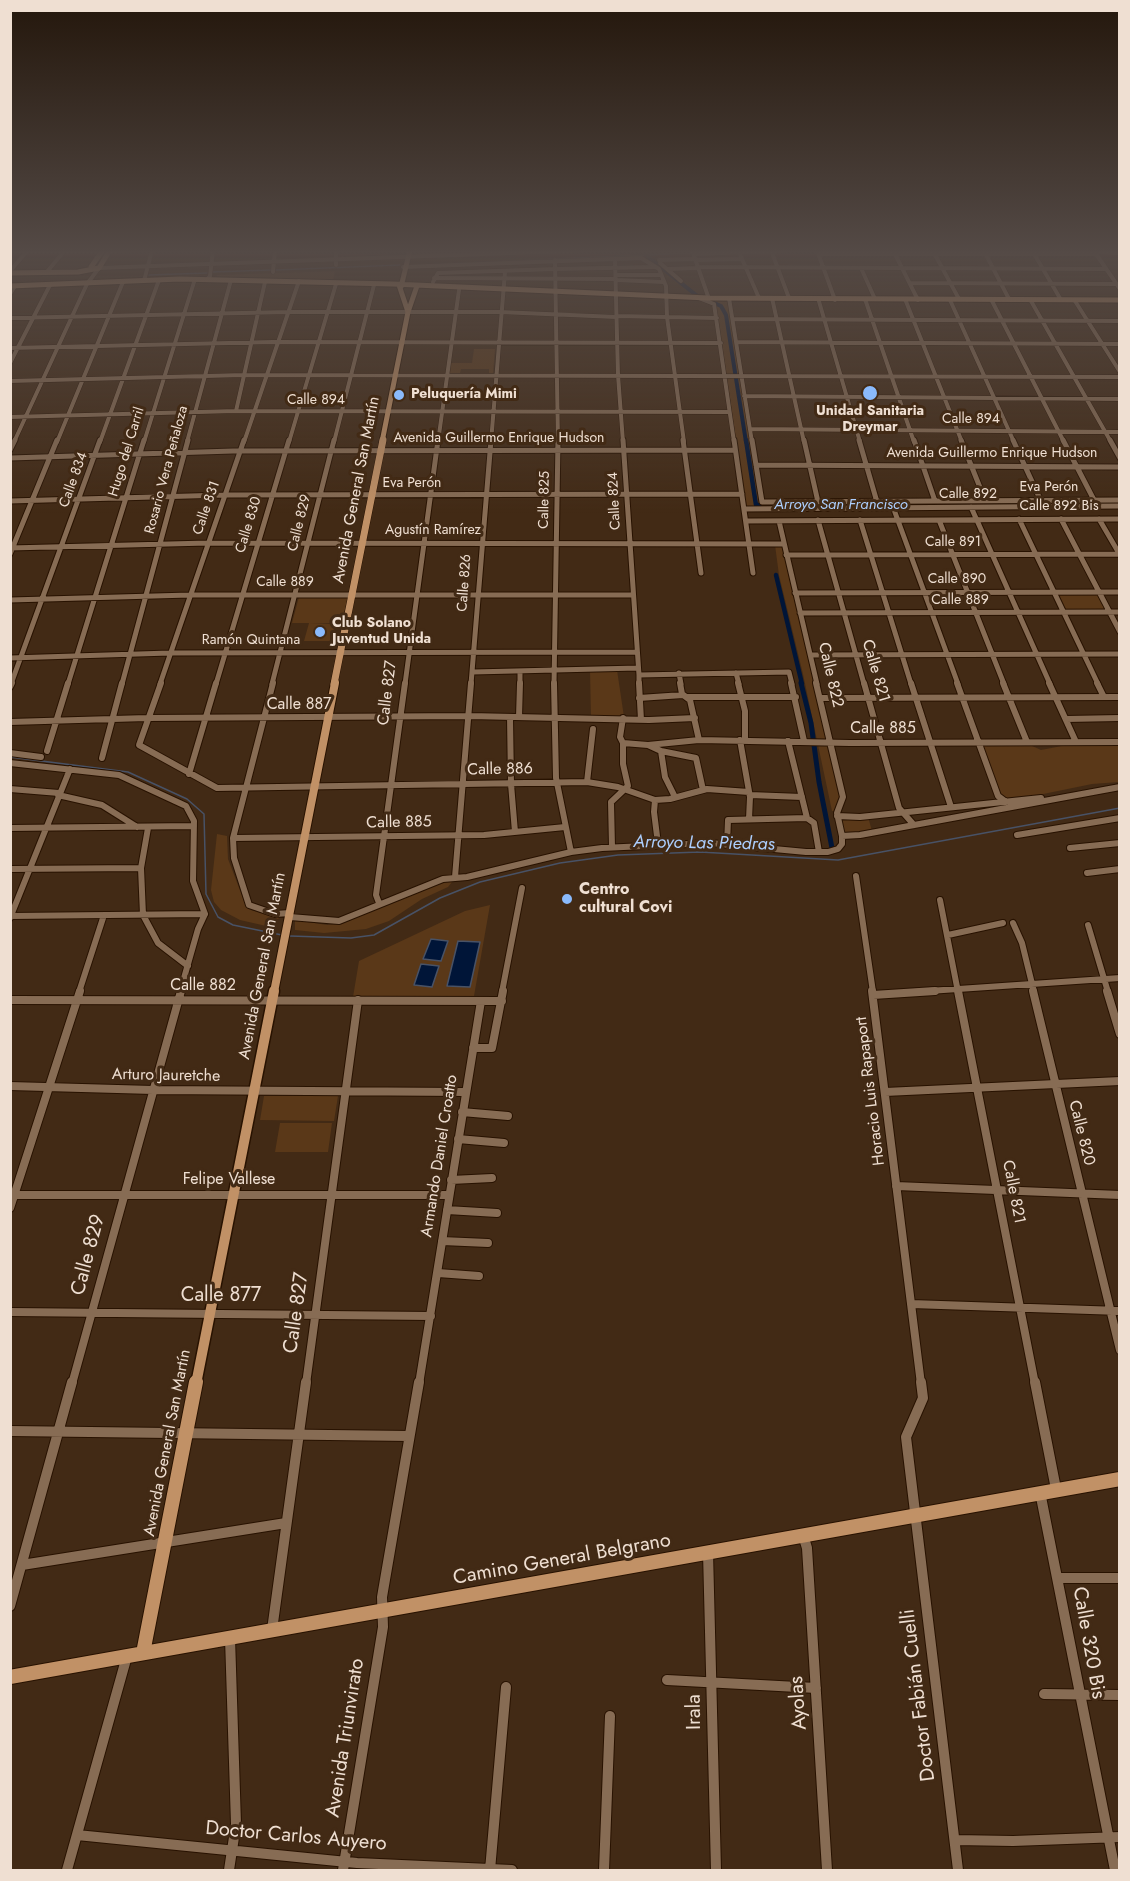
<!DOCTYPE html>
<meta charset="utf-8">
<style>
body{margin:0}
#map{position:relative;width:1130px;height:1881px;overflow:hidden;background:#422a15;font-family:Jost,sans-serif}
canvas{display:block}
.frame{position:absolute;inset:0;border:12px solid #efdfd2;pointer-events:none}
</style>
<div id="map">
<canvas width="1130" height="1881"></canvas>
<div class="frame"></div>
</div>
<script>
const context = document.querySelector('canvas').getContext('2d');
context.lineJoin = 'round';
function paint(path, color) { context.fillStyle = color; context.fill(path, 'evenodd'); }
const toPath = rows => new Path2D(rows.map(r => 'M' + r).join(''));
function strokePath(path, color, width, dash) { context.strokeStyle = color; context.lineWidth = width; context.lineCap = dash ? 'butt' : 'round'; context.setLineDash(dash || []); context.stroke(path); }
function label(font, color, halo, rows, align = 'center') {
  context.font = font + ' Jost,sans-serif'; context.lineWidth = 6; context.setLineDash([]); context.textBaseline = 'middle'; context.strokeStyle = halo; context.fillStyle = color; for (const [text, x, y, turn = 0] of rows) {
    context.save(); context.translate(x, y); context.rotate((+turn || 0) * Math.PI / 180); context.textAlign = isNaN(turn) ? turn : align; if (halo) context.strokeText(text, 0, 0); context.fillText(text, 0, 0); context.restore();
  }
}
paint(toPath([
 [335,271,333,282,215,279,217,275],
 [728,300,762,507,746,506,716,305,705,301],
 [474,349,495,349,493,374,489,374,489,369,461,369,460,373,449,373,451,363,472,363],
 [775,545,782,547,841,799,835,811,832,811,803,674,779,575],
 [1096,592,1105,610,1065,611,1056,593],
 [299,597,348,597,342,623,310,623,335,624,331,641,304,641,309,623,292,623],
 [590,670,617,670,624,717,591,717],
 [1119,744,1119,782,1092,784,1014,800,1001,796,983,747,985,745,1030,745,1041,750,1067,745],
 [839,817,868,817,872,831,844,834],
 [217,834,227,836,228,859,246,906,251,910,279,917,275,928,240,920,221,910,214,902,211,890],
 [447,881,452,882,448,887,422,899,389,921,366,929,324,933,295,930,295,920,327,925,344,923,418,888],
 [490,905,474,996,353,997,359,961,465,911],
 [264,1096,338,1096,334,1121,260,1120],
 [280,1123,332,1123,328,1152,275,1152]
]), '#5a3818');
const water = toPath([
 [431,939,448,941,441,961,423,959,431,939],
 [458,941,480,942,470,987,447,986,458,941],
 [421,964,439,966,432,987,414,985,421,964]
]);
paint(water, '#001538');
strokePath(water, '#485266', 1.5);
strokePath(toPath([
 [445,264,692,253],
 [276,270,400,265],
 [212,272,271,270],
 [149,275,207,273],
 [10,757,128,772,187,799,204,814,206,894,218,917,233,925,282,935],
 [290,936,351,938,374,935,440,898,480,882,560,863,618,855,700,852,838,860,1120,808]
]), '#485266', 1.5);
strokePath(toPath([
 [646,255,696,295,721,306,726,315,746,442]
]), '#001538', 4);
strokePath(toPath([
 [746,440,756,505,1086,504],
 [776,575,802,684]
]), '#001538', 4.5);
strokePath(toPath([
 [801,683,811,723,819,782,832,848]
]), '#001538', 5);
const minorFar4 = toPath([
 [336,250,336,265],
 [692,250,709,299],
 [771,250,789,298],
 [893,250,918,300],
 [10,251,102,251],
 [109,251,153,250],
 [933,251,959,299],
 [984,251,1009,299],
 [1094,251,1120,289],
 [739,252,759,298],
 [1033,252,1061,300],
 [1095,252,1120,253],
 [818,253,835,300],
 [694,254,797,250],
 [819,254,1096,254],
 [615,259,618,375,623,442],
 [555,260,558,442],
 [659,260,696,259],
 [696,260,741,259],
 [660,263,681,281],
 [403,267,641,258,659,269,666,286,667,317,684,442],
 [699,267,1106,269],
 [861,268,875,299],
 [555,269,655,267],
 [667,269,699,268],
 [10,271,28,250],
 [273,272,275,250],
 [46,273,65,250],
 [616,275,661,275],
 [434,278,616,279],
 [207,280,210,276,213,250],
 [616,280,664,282],
 [144,281,152,250],
 [433,282,438,273,555,269],
 [910,283,1116,284],
 [10,294,15,286],
 [696,297,714,304,734,442],
 [729,298,752,442],
 [772,298,804,442],
 [818,298,860,442],
 [865,299,914,442],
 [905,299,962,442],
 [991,299,1064,442],
 [950,300,1014,442],
 [1031,301,1111,442],
 [1075,301,1120,372],
 [616,316,717,318],
 [10,318,289,312,500,312,616,317],
 [733,319,1120,321],
 [736,342,1120,344],
 [10,348,273,342,721,343],
 [10,363,50,285],
 [10,381,244,375,1120,377],
 [744,396,1120,399],
 [236,411,265,282],
 [10,417,236,411,729,412],
 [751,429,1120,432],
 [14,442,87,284,99,268,592,250],
 [57,442,123,282],
 [100,442,159,280],
 [144,442,195,279],
 [187,442,231,280],
 [244,442,299,281],
 [289,442,336,284],
 [334,442,374,285],
 [438,442,459,290],
 [491,442,505,272]
]);
const minorFar3 = toPath([
 [623,440,639,675,789,672,792,684],
 [683,440,701,573],
 [734,440,753,573],
 [752,440,762,502,1120,500],
 [804,440,818,502],
 [859,440,877,502],
 [914,440,935,501],
 [961,440,985,500],
 [1013,440,1040,499],
 [1063,440,1094,500],
 [1110,440,1120,458],
 [10,450,15,440],
 [10,458,233,451,735,450],
 [756,465,1120,467],
 [10,501,225,495,742,494],
 [893,507,958,684],
 [971,507,1050,684],
 [744,509,1120,506],
 [1019,519,1098,684],
 [1061,519,1120,632],
 [1099,519,1120,555],
 [818,520,864,684],
 [860,520,911,684],
 [939,520,1004,684],
 [746,521,1120,519],
 [779,521,817,684],
 [10,548,208,543,783,544],
 [10,554,57,440],
 [786,555,1120,554],
 [795,593,1120,592],
 [10,600,190,595,632,595],
 [800,613,1120,612],
 [811,655,1120,654],
 [10,658,170,653,637,652],
 [473,672,638,668],
 [679,673,681,684],
 [736,673,739,684],
 [639,675,639,684],
 [11,684,100,440],
 [68,684,144,440],
 [122,684,188,440],
 [160,684,244,440],
 [216,684,289,440],
 [272,684,334,440],
 [405,684,438,440],
 [471,684,491,440],
 [520,684,520,672],
 [554,684,558,440]
]);
const minorFar2 = toPath([
 [161,683,139,745,217,788,587,782,618,787,655,800,670,799,707,789,749,792],
 [273,683,233,838,234,858,249,905,275,914,290,913],
 [554,683,556,778,571,852],
 [639,683,641,720],
 [680,683,682,694,690,700,699,740],
 [738,683,745,711,745,740],
 [791,683,804,741],
 [864,683,899,808,914,825],
 [911,683,951,807],
 [957,683,998,796,1006,802],
 [1003,683,1027,742],
 [1049,683,1076,742],
 [1097,683,1104,697],
 [10,687,12,683],
 [687,697,796,697],
 [639,698,683,695],
 [820,698,1120,697],
 [510,717,511,784,515,832],
 [519,717,520,683],
 [1066,719,1120,718],
 [10,722,147,718,470,716,649,720,695,718],
 [740,740,750,797,749,819],
 [788,741,807,818],
 [623,743,648,745,661,751,696,758,703,790],
 [648,745,699,740,850,743,1120,742],
 [47,751,68,683],
 [661,751,665,777,675,797],
 [10,753,41,757],
 [102,758,122,683],
 [10,763,119,775,186,806,194,821,193,881,205,914],
 [189,774,216,683],
 [587,782,593,729],
 [10,789,59,793],
 [58,795,102,805,137,827],
 [750,795,802,797],
 [655,800,654,812,658,844],
 [837,816,860,817,1041,798],
 [10,828,194,826],
 [148,828,141,868,143,915,158,943,188,966],
 [1017,835,1120,818],
 [842,836,860,835,1120,787],
 [233,838,484,835,565,827],
 [727,845,728,820,807,818,814,823,819,852],
 [612,847,611,802,628,786,623,764,623,743,620,737,623,718],
 [1070,848,1120,843],
 [10,869,141,868],
 [1087,873,1120,869],
 [856,876,873,992],
 [455,877,471,683],
 [940,900,958,992],
 [379,903,376,895,405,683],
 [10,916,205,914],
 [290,917,339,921,443,879,467,877,571,852,602,848,710,843,806,852,828,852,838,849,842,844,842,836,837,813,843,797,816,683],
 [10,918,70,769],
 [1013,923,1022,943,1034,992],
 [1088,925,1108,992],
 [948,935,1003,923],
 [79,992,104,915],
 [180,992,198,929,205,914],
 [502,992,522,888],
 [914,992,1120,978]
]);
const minorFar1 = toPath([
 [872,991,921,1384],
 [958,991,1035,1384],
 [1033,991,1120,1350],
 [1107,991,1120,1034],
 [873,995,935,991],
 [10,1000,502,1001],
 [473,1048,492,1048,503,991],
 [10,1086,153,1090,465,1092],
 [885,1092,1120,1081],
 [462,1112,508,1116],
 [458,1139,504,1143],
 [451,1180,492,1178],
 [896,1186,1120,1195],
 [10,1195,448,1195],
 [10,1208,80,991],
 [447,1210,497,1213],
 [442,1241,488,1243],
 [438,1273,479,1276],
 [911,1304,1120,1311],
 [10,1312,431,1316],
 [72,1384,181,991],
 [306,1384,358,1000],
 [419,1384,481,1001]
]);
const minor = toPath([
 [921,1382,923,1398,906,1437,958,1870],
 [1035,1382,1056,1489],
 [10,1431,409,1436],
 [1040,1492,1115,1870],
 [803,1535,807,1548,827,1870],
 [708,1552,716,1870],
 [22,1565,286,1523],
 [1059,1578,1120,1578],
 [10,1606,72,1382],
 [272,1630,306,1382],
 [667,1680,816,1688],
 [1044,1694,1120,1695],
 [77,1835,357,1863,512,1870],
 [955,1840,1013,1841,1120,1837],
 [67,1870,127,1656],
 [229,1870,236,1824,230,1638],
 [343,1870,383,1627,382,1597,419,1382],
 [490,1870,506,1687],
 [604,1870,610,1716]
]);
const majorFar4 = toPath([
 [92,269,91,267,103,250],
 [10,273,78,272,99,268,110,250],
 [399,285,408,312],
 [10,286,180,279,393,284,708,298,1120,300],
 [401,287,410,250],
 [382,442,408,312,417,286]
]);
const majorFar3 = toPath([
 [334,684,383,440]
]);
const majorFar2 = toPath([
 [274,992,335,683]
]);
const majorFar1 = toPath([
 [196,1384,274,991]
]);
const major = toPath([
 [143,1653,196,1382],
 [10,1677,1120,1479]
]);
strokePath(minorFar4, '#281200', 5);
strokePath(minorFar3, '#281200', 7);
strokePath(minorFar2, '#281200', 8);
strokePath(minorFar1, '#281200', 10);
strokePath(minor, '#281200', 12);
strokePath(majorFar4, '#281200', 7);
strokePath(majorFar3, '#281200', 8);
strokePath(majorFar2, '#281200', 10);
strokePath(majorFar1, '#281200', 13);
strokePath(major, '#281200', 16);
strokePath(minorFar4, '#876c54', 4);
strokePath(minorFar3, '#876c54', 5);
strokePath(minorFar2, '#876c54', 6);
strokePath(minorFar1, '#876c54', 8);
strokePath(minor, '#876c54', 10);
strokePath(majorFar4, '#c19166', 5);
strokePath(majorFar3, '#c19166', 7);
strokePath(majorFar2, '#c19166', 8);
strokePath(majorFar1, '#c19166', 10);
strokePath(major, '#c19166', 14);
const sky = context.createLinearGradient(0, 0, 0, 514);
sky.addColorStop(0, '#24170c');
sky.addColorStop(0.49, '#544a46');
sky.addColorStop(1, '#544a4600');
context.fillStyle = sky;
context.fillRect(0, 0, 1130, 514);
for (const [x, y, r, color] of [
 [870,393,8,"#8abafc"],
 [399,395,6,"#8abafc"],
 [320,632,6,"#8abafc"],
 [567,899,6,"#8abafc"]
]) { const dot = new Path2D(); dot.arc(x, y, r, 0, 2 * Math.PI); context.fillStyle = color; context.fill(dot); strokePath(dot, '#422a15', 2); }
label('bold 14px', '#efdfd2', '#422a15', [
 ["Peluquería Mimi",411,395],
 ["Unidad Sanitaria",870,412,"center"],
 ["Dreymar",870,428,"center"],
 ["Club Solano",332,624],
 ["Juventud Unida",332,640]
], 'left');
label('14px', '#efdfd2', '#422a15', [
 ["Calle 894",316,401],
 ["Calle 894",971,420],
 ["Avenida Guillermo Enrique Hudson",499,439],
 ["Hugo del Carril",127,452,-73],
 ["Avenida Guillermo Enrique Hudson",992,454],
 ["Rosario Vera Peñaloza",167,470,-75],
 ["Calle 834",74,480,-70],
 ["Eva Perón",412,484],
 ["Eva Perón",1049,488],
 ["Calle 892",968,495],
 ["Calle 825",545,500,-89],
 ["Calle 824",615,501,-93],
 ["Calle 892 Bis",1059,507],
 ["Calle 831",207,508,-71],
 ["Calle 829",300,523,-76],
 ["Calle 830",249,525,-73],
 ["Agustín Ramírez",433,531],
 ["Calle 891",953,543],
 ["Calle 890",957,580],
 ["Calle 889",285,583],
 ["Calle 826",465,583,-86],
 ["Calle 889",960,601],
 ["Ramón Quintana",251,641]
]);
label('italic 15px', '#accefd', '#422a15', [
 ["Arroyo San Francisco",841,505]
]);
label('16px', '#efdfd2', '#422a15', [
 ["Avenida General San Martín",357,490,-79],
 ["Calle 821",875,671,74],
 ["Calle 822",830,675,77],
 ["Calle 827",388,693,-83],
 ["Calle 887",299,705],
 ["Calle 885",883,729],
 ["Calle 886",500,770,-1],
 ["Calle 885",399,823,-1],
 ["Avenida General San Martín",263,966,-79],
 ["Calle 882",203,986],
 ["Arturo Jauretche",166,1076,1],
 ["Horacio Luis Rapaport",871,1091,-97],
 ["Calle 820",1081,1133,76],
 ["Armando Daniel Croatto",440,1156,-81],
 ["Felipe Vallese",229,1180],
 ["Calle 821",1013,1192,79],
 ["Avenida General San Martín",168,1443,-79]
]);
label('bold 16px', '#efdfd2', '#422a15', [
 ["Centro",579,890],
 ["cultural Covi",579,908]
], 'left');
label('italic 18px', '#accefd', '#422a15', [
 ["Arroyo Las Piedras",704,844,1]
]);
label('20px', '#efdfd2', '#422a15', [
 ["Calle 829",89,1255,-75],
 ["Calle 877",221,1296],
 ["Calle 827",297,1313,-82],
 ["Camino General Belgrano",562,1560,-10],
 ["Calle 320 Bis",1088,1643,80],
 ["Doctor Fabián Cuelli",919,1695,-97],
 ["Ayolas",799,1703,-94],
 ["Irala",695,1712,-91],
 ["Avenida Triunvirato",346,1738,-81],
 ["Doctor Carlos Auyero",296,1837,5]
]);
</script>
